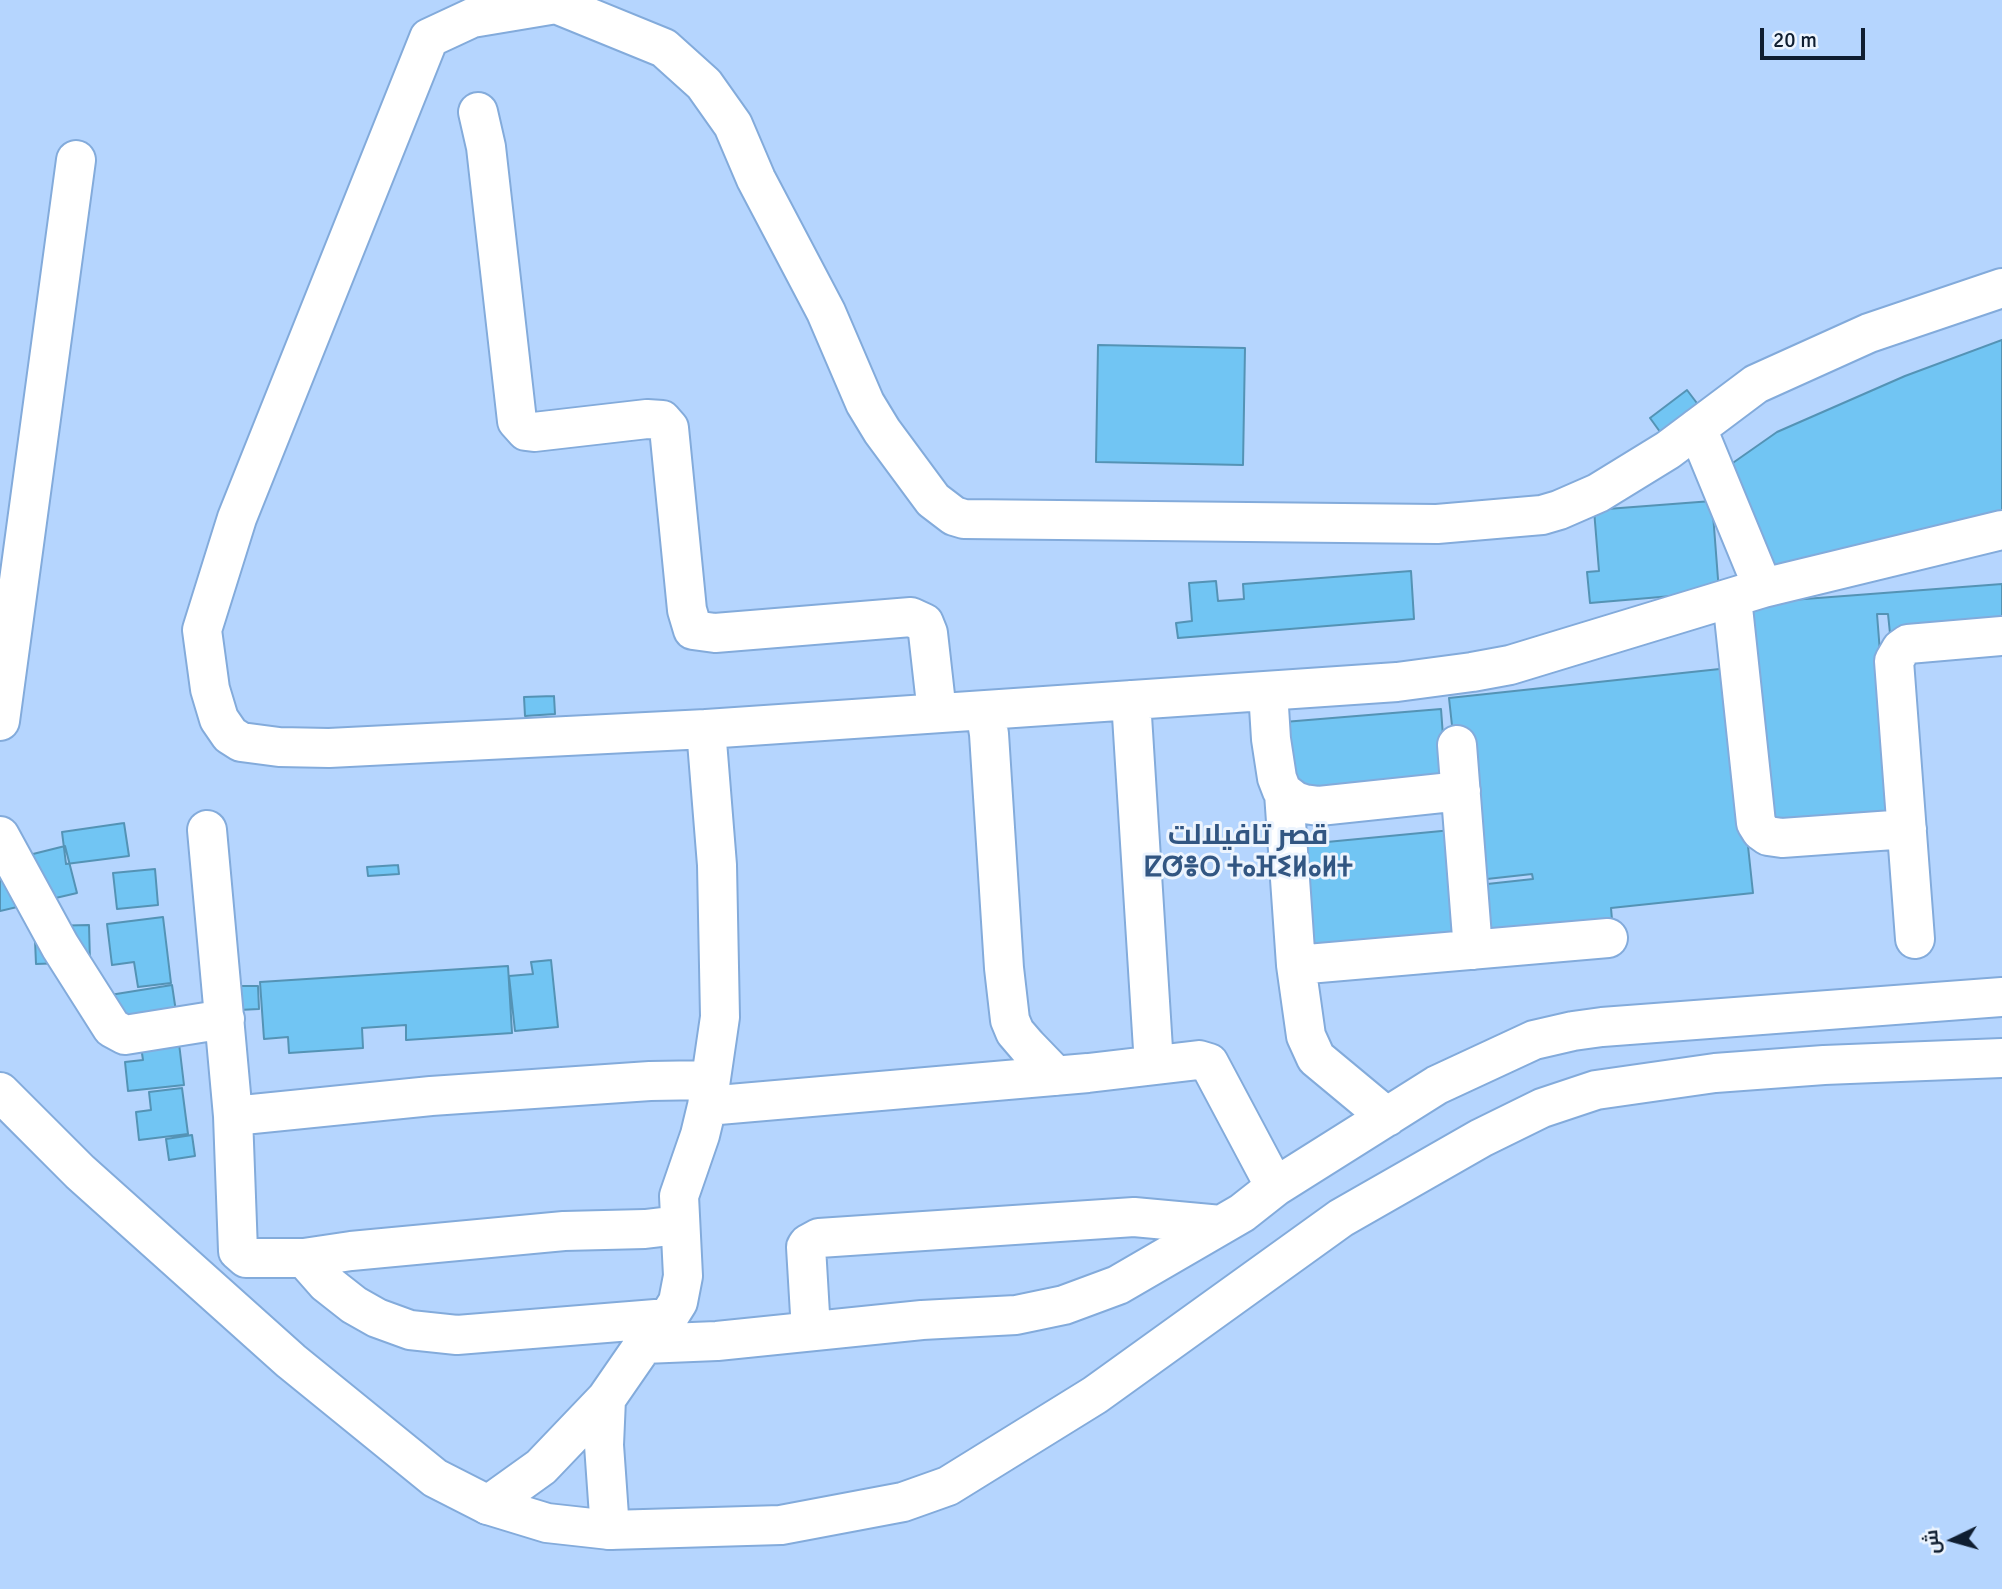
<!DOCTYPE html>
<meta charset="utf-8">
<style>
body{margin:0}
#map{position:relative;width:2002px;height:1589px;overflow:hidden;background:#b5d5fe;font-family:Signika,Cairo,sans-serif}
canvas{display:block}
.north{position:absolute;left:1918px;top:1505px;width:70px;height:70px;-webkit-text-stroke:5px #ecf4fe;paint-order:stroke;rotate:265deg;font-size:19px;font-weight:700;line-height:28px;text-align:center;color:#0f1e31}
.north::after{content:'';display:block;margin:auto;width:24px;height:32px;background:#0f1e31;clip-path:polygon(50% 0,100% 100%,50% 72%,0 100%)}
.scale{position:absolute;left:1760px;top:28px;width:105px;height:32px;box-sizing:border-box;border:4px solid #0f1e31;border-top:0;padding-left:9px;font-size:21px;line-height:24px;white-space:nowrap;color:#0f1e31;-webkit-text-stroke:5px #ecf4fe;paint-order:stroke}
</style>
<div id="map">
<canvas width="2002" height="1589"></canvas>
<div class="north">ش</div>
<div class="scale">20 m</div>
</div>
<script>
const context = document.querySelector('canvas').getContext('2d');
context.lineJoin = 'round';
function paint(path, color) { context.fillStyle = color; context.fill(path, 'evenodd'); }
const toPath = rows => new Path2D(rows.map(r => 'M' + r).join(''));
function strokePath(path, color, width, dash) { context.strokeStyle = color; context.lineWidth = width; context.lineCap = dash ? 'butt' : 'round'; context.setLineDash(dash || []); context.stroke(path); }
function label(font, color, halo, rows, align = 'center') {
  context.font = font + ' Signika,Cairo,"Noto Sans Tifinagh",sans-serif'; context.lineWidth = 6; context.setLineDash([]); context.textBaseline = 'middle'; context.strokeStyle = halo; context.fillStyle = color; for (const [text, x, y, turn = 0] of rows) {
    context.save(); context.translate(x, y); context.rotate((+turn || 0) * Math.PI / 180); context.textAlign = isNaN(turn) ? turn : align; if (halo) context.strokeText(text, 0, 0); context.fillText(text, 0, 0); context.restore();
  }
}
const building = toPath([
 [2002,340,2002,520,1769,581,1727,467,1777,432,1905,376,2002,340],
 [1098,345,1245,348,1243,465,1096,462,1098,345],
 [1687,390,1709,419,1671,447,1650,418,1687,390],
 [1712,501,1719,592,1590,603,1587,572,1599,571,1594,510,1712,501],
 [1411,571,1414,619,1178,638,1176,623,1192,621,1189,583,1216,581,1218,601,1244,599,1243,584,1411,571],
 [2002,584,2002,644,1892,653,1888,614,1877,614,1894,831,1758,843,1739,604,2002,584],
 [1729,668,1753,893,1611,908,1614,943,1476,958,1469,886,1533,879,1532,874,1469,881,1449,698,1729,668],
 [554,696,555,714,525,716,524,697,554,696],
 [1441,709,1448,804,1278,799,1272,723,1441,709],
 [124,823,129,856,66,864,62,832,124,823],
 [1452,830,1466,961,1297,977,1285,846,1452,830],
 [65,846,77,893,0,911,0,878,25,872,21,857,65,846],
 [398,865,399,874,368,876,367,867,398,865],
 [155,869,158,905,117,909,113,873,155,869],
 [163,917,171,983,138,987,134,962,112,965,107,924,163,917],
 [89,925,90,962,36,964,35,940,48,939,47,926,89,925],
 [551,960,558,1027,515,1031,509,976,533,974,531,962,551,960],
 [508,966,512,1033,406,1040,406,1025,362,1028,363,1048,289,1053,288,1037,264,1039,260,982,508,966],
 [172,985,178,1025,114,1018,110,995,172,985],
 [239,986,258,986,259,1009,239,1010,239,986],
 [178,1035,184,1085,128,1091,125,1062,143,1060,140,1040,178,1035],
 [182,1088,188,1134,139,1140,136,1112,151,1110,149,1092,182,1088],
 [192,1135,195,1156,169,1160,166,1139,192,1135]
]);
paint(building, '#71c5f3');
strokePath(building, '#5493b5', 2);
const minor = toPath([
 [478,112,486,147,517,421,526,431,534,432,647,419,662,420,669,428,687,610,693,630,715,633,911,617,924,623,928,633,937,713],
 [2002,288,1869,333,1756,384,1668,450,1598,493,1559,510,1542,515,1437,524,964,519,954,516,933,500,882,431,865,403,826,312,756,179,733,125,704,84,664,48,556,4,472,18,429,38,237,518,202,630,210,689,219,719,230,735,241,742,279,747,329,748,706,729,1397,682,1472,672,1510,665,1763,588,2002,530],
 [1697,428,1763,588],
 [1732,598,1756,823,1761,831,1768,836,1782,838,1907,829],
 [1268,691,1271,739,1277,778,1282,791,1295,801,1304,804,1319,806,1461,791],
 [1131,700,1154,1065],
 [985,710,989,734,1004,968,1010,1020,1015,1032,1027,1046,1056,1076],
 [0,721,76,160],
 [1457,745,1473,950],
 [1284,793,1296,965,1306,1036,1316,1058,1387,1117],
 [207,830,233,1116,431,1096,650,1081,710,1080],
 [0,836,60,946,112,1028,125,1035,225,1019],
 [1915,939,1894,661,1901,649,1908,644,2002,636],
 [1296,965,1608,938],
 [707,1106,1088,1073,1199,1060,1209,1063,1275,1187],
 [233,1116,238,1251,246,1258,304,1258,351,1251,564,1231,645,1229,679,1225],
 [304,1258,326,1283,354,1305,377,1318,410,1330,457,1335,668,1318],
 [811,1331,806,1247,808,1244,819,1238,1134,1217,1221,1225],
 [644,1344,717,1341,922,1320,1016,1315,1064,1305,1118,1285,1242,1213,1275,1187,1437,1085,1534,1040,1573,1031,1602,1027,2002,997],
 [606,1399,604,1445,610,1530],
 [488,1505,541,1467,606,1399,644,1344,668,1318,678,1302,683,1276,679,1196,700,1135,707,1106,720,1017,717,865,706,729]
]);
const major = toPath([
 [0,1092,80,1172,291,1361,435,1478,488,1505,547,1523,610,1530,781,1525,903,1502,948,1486,1095,1395,1341,1218,1481,1138,1542,1108,1596,1090,1715,1073,1824,1065,2002,1058]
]);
strokePath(minor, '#83abdb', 42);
strokePath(major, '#83abdb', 42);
strokePath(minor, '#fff', 38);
strokePath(major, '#fff', 38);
label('bold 28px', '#325682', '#ecf4fe', [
 ["قصر تافيلالت",1248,837],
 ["ⵇⵚⴻⵔ ⵜⴰⴼⵉⵍⴰⵍⵜ",1248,869]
]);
</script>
